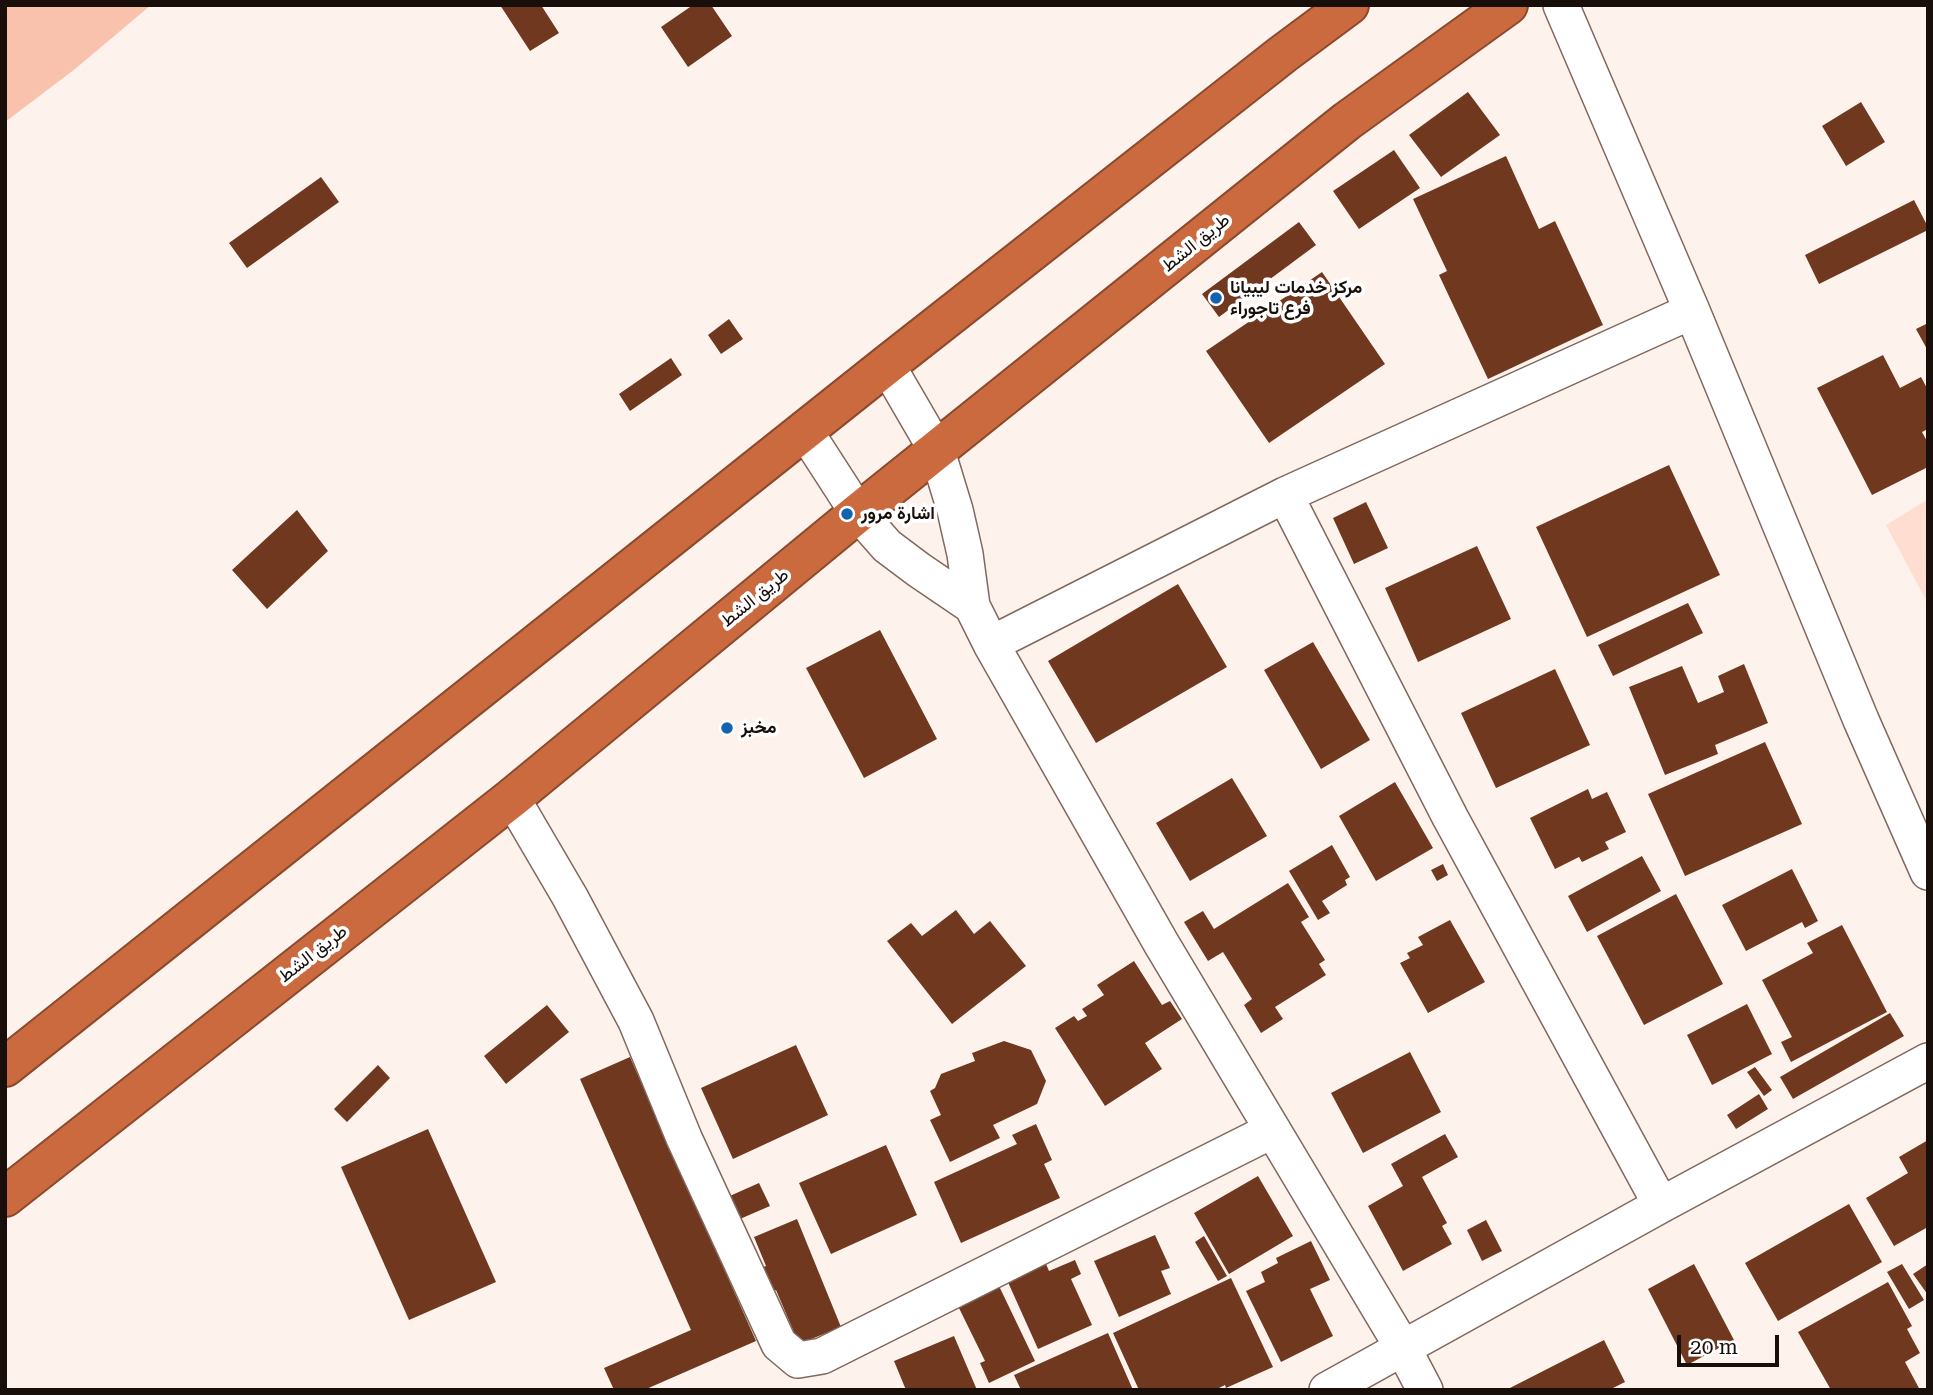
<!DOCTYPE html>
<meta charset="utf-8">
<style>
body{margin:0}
#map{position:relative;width:1933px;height:1395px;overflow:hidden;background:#fef2ed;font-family:"Roboto Serif",serif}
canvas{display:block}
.frame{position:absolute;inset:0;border:7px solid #180f0b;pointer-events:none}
.scale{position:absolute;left:1677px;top:1335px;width:102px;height:32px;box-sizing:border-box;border:4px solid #180f0b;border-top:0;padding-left:9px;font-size:21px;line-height:24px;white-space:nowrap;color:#180f0b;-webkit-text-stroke:5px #fff;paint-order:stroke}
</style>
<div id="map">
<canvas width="1933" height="1395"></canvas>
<div class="frame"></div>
<div class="scale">20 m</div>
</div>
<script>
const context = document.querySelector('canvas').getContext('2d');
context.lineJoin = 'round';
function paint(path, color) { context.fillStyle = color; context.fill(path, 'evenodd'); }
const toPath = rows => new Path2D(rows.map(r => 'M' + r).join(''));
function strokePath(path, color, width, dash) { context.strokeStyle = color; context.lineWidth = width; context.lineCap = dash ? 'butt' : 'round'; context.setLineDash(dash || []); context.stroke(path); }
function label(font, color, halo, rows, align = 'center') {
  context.font = font + ' "Roboto Serif",Vazirmatn,serif'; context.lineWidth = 7; context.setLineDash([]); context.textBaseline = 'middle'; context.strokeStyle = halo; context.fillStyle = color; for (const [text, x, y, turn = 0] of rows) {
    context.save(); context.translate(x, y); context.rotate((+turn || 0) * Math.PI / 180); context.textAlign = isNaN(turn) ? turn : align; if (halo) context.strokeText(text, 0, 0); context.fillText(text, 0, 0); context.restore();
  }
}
paint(toPath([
 [1928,499,1928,604,1886,525]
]), '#ffded1');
paint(toPath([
 [5,5,151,5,75,69,5,122]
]), '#f9c2ac');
paint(toPath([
 [500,5,541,5,559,33,530,51],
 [693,5,711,5,732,36,688,67,661,27],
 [1468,92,1500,135,1441,177,1409,135],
 [1861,102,1885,142,1846,166,1822,126],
 [1394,150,1420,188,1359,229,1333,191],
 [1506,156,1539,229,1555,221,1603,325,1488,379,1439,275,1447,271,1413,199],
 [321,177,339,202,247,268,229,243],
 [1914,200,1928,227,1928,230,1819,284,1805,255],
 [1299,222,1316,245,1219,317,1202,294],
 [1322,272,1385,364,1269,443,1206,351],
 [729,319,743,339,721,354,708,335],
 [1928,323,1928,351,1916,329],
 [1883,355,1900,388,1921,377,1928,390,1928,429,1922,432,1928,443,1928,467,1872,495,1817,388],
 [671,358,682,375,630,411,619,394],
 [1669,465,1720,575,1587,637,1536,527],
 [1366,502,1388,548,1354,564,1333,518],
 [297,510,328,551,267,609,232,570],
 [1477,546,1511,619,1418,662,1385,588],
 [1178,584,1227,667,1096,743,1048,661],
 [1688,603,1703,633,1613,676,1598,645],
 [880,630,937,739,864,778,806,668],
 [1313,642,1370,740,1321,769,1264,670],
 [1744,664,1768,723,1715,745,1718,754,1665,775,1629,687,1682,666,1698,703,1724,692,1718,676],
 [1555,669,1590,745,1496,788,1461,713],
 [1765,742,1802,824,1685,876,1648,794],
 [1232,778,1267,836,1190,881,1156,823],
 [1395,782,1433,848,1376,881,1339,816],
 [1588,789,1592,799,1607,792,1626,832,1605,842,1609,849,1582,862,1579,857,1555,869,1530,818],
 [1332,845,1350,877,1345,880,1347,885,1322,901,1330,913,1318,920,1289,871],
 [1642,856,1661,891,1587,932,1568,896],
 [1443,864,1448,875,1437,881,1431,870],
 [1792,869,1818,921,1805,928,1802,922,1746,951,1722,905],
 [1288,883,1309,917,1301,922,1325,960,1319,964,1326,975,1275,1007,1283,1019,1261,1033,1244,1005,1252,999,1223,952,1208,961,1184,922,1203,911,1214,929],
 [1676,894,1723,984,1644,1025,1597,936],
 [956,910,974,934,990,921,1026,966,952,1024,887,941,911,923,922,936],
 [1450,920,1485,982,1428,1013,1400,963,1410,958,1407,953,1423,945,1418,937],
 [1842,925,1887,1012,1791,1062,1781,1042,1792,1037,1762,980,1813,953,1807,943],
 [1134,961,1162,1005,1170,1001,1182,1019,1145,1043,1162,1069,1105,1106,1055,1028,1074,1016,1078,1021,1087,1016,1082,1009,1104,995,1097,985],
 [1747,1004,1772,1054,1712,1085,1687,1035],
 [547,1005,569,1032,506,1084,484,1056],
 [1890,1013,1904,1036,1793,1099,1780,1077],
 [1004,1041,1031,1050,1046,1081,1037,1104,993,1125,1000,1138,950,1162,930,1120,941,1115,930,1091,935,1088,941,1074,975,1061,972,1053],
 [796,1045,828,1115,733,1159,701,1088],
 [1410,1052,1441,1112,1363,1153,1331,1093],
 [630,1057,756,1341,644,1390,614,1390,604,1368,691,1330,580,1079],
 [378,1065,390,1078,347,1122,334,1109],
 [1755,1067,1772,1090,1764,1096,1747,1072],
 [1759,1094,1768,1109,1736,1129,1727,1115],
 [1036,1124,1052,1160,1044,1164,1060,1198,961,1243,934,1182,1017,1144,1012,1135],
 [428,1129,496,1282,409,1320,341,1167],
 [1445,1134,1458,1157,1422,1177,1447,1223,1442,1226,1452,1244,1403,1271,1368,1206,1403,1186,1391,1164],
 [1928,1140,1928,1227,1894,1246,1866,1198,1908,1173,1899,1157],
 [886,1145,917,1215,831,1254,799,1183],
 [1258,1176,1293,1236,1229,1274,1194,1213],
 [759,1183,770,1206,733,1222,723,1199],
 [1849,1204,1882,1262,1778,1321,1745,1263],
 [797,1219,841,1327,799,1344,776,1290,771,1293,761,1268,766,1266,754,1237],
 [1486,1220,1502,1251,1482,1261,1467,1230],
 [1155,1235,1170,1268,1161,1271,1171,1294,1119,1317,1094,1261],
 [1204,1236,1227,1276,1218,1281,1195,1242],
 [1311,1241,1330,1280,1310,1289,1333,1336,1281,1362,1246,1291,1265,1282,1261,1272,1278,1263,1276,1258],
 [1075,1260,1081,1274,1071,1279,1092,1325,1038,1349,1007,1280,1046,1264,1049,1271],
 [1694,1264,1734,1340,1687,1365,1648,1289],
 [1902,1264,1924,1300,1909,1309,1887,1272],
 [1928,1264,1928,1295,1913,1274],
 [1231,1278,1273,1367,1226,1388,1225,1385,1215,1390,1139,1390,1113,1333],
 [1888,1282,1912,1326,1907,1329,1920,1353,1905,1362,1920,1390,1831,1390,1798,1332],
 [999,1286,1035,1361,989,1383,980,1363,985,1361,958,1306],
 [1108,1333,1133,1390,1021,1390,1014,1375],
 [954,1336,977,1390,906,1390,894,1361],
 [1604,1340,1625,1382,1609,1390,1506,1390]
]), '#70381f');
const minor = toPath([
 [1561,5,1692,311,1861,720,1928,872],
 [887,365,937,451,955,510,965,554,972,606,991,644,1161,943,1403,1348,1425,1390],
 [805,431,858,513,887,546,919,570,972,606],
 [1285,495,1450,817,1661,1205],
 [991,644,1285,495,1692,311],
 [512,798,570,897,636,1021,684,1138,779,1344,798,1360,822,1356,1273,1130],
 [1327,1390,1661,1205,1928,1061]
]);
const highway = toPath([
 [5,1067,887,365,1283,54,1349,5],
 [5,1197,512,798,858,513,1347,121,1508,5]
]);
strokePath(minor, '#81685e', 38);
strokePath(highway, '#8c4a2d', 42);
strokePath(minor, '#fff', 35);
strokePath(highway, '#cb6a3f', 38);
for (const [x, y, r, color] of [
 [1216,298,7,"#1363b1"],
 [847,514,7,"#1363b1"],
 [727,728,7,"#1363b1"]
]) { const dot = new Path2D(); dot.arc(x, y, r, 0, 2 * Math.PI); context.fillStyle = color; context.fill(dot); strokePath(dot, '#fff', 2.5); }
label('18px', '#180f0b', '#fff', [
 ["طريق الشط",1196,243,-39],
 ["طريق الشط",755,598,-39],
 ["طريق الشط",313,954,-38]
]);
label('bold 18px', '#180f0b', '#fff', [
 ["مركز خدمات ليبيانا",1230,288],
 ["فرع تاجوراء",1230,309],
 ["اشارة مرور",861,514],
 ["مخبز",741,728]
], 'left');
</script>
